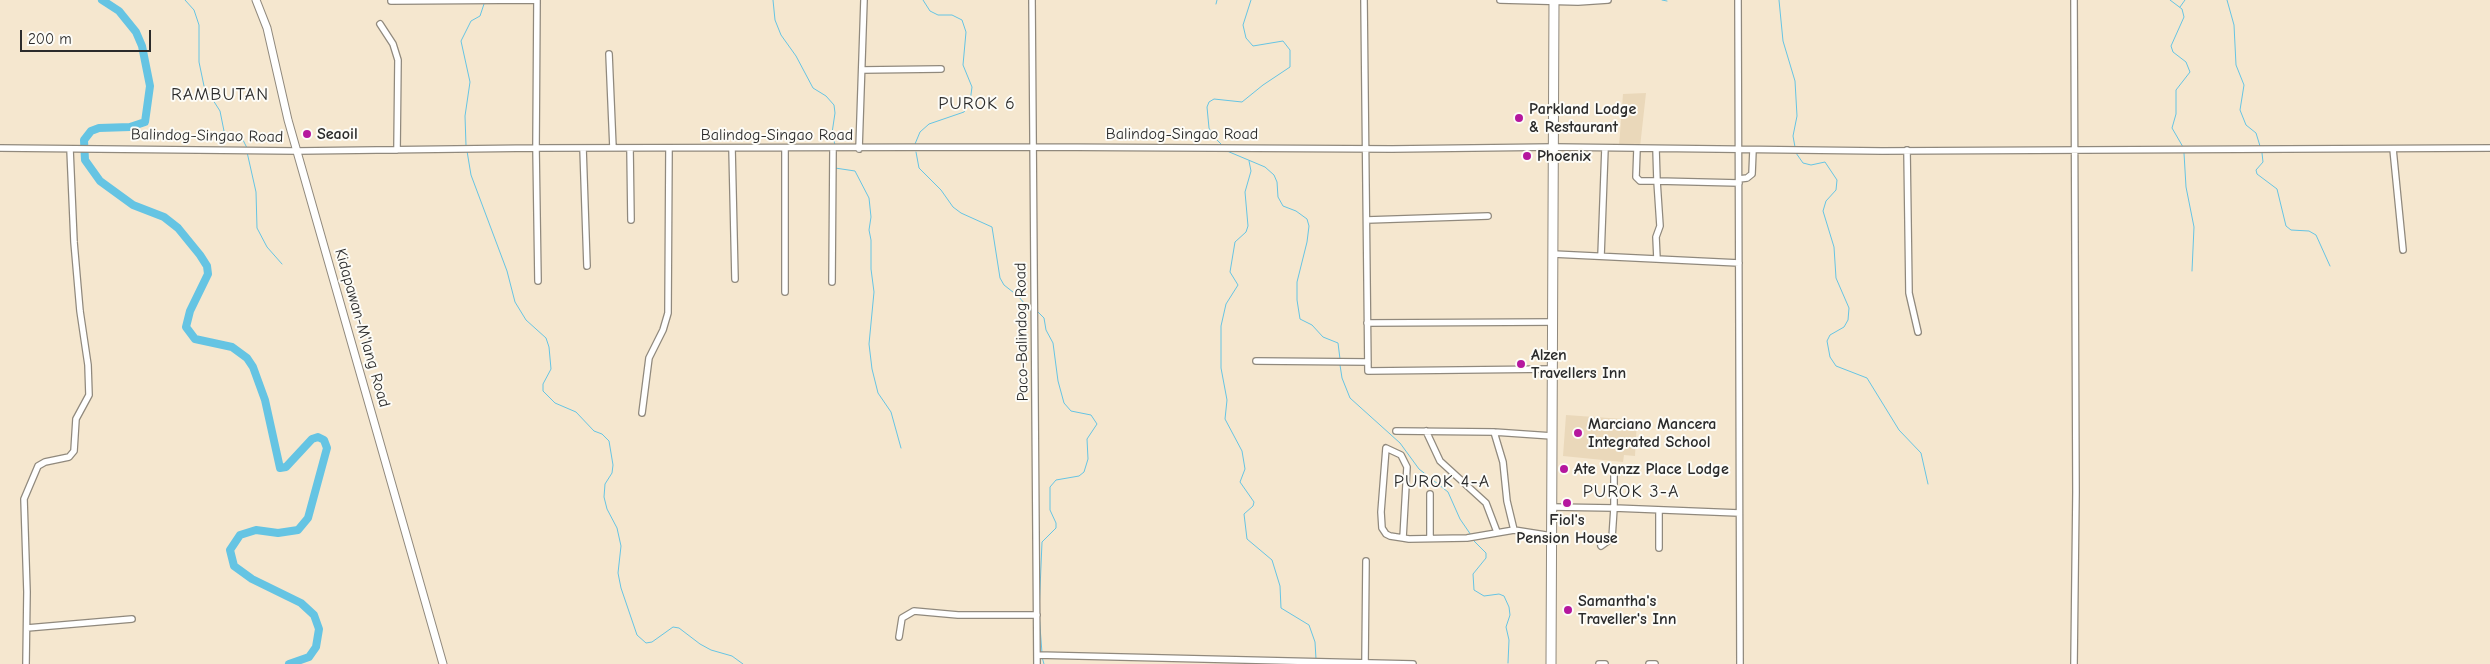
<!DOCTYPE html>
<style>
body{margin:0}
#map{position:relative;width:2490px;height:664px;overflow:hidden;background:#f5e7cf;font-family:"Comic Neue",sans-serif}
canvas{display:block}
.scale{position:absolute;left:20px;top:30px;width:131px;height:22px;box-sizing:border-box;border:2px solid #2b2b2b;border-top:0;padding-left:6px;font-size:15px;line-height:18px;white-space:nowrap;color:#2b2b2b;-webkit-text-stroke:4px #fdfcf7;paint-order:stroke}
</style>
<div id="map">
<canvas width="2490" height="664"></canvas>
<div class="scale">200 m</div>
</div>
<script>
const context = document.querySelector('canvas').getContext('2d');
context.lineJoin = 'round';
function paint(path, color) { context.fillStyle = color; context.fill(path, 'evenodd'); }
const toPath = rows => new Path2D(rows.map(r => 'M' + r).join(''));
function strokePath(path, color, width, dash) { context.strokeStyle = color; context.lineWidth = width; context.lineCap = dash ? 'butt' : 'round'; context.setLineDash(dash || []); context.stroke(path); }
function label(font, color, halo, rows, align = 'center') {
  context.font = font + ' "Comic Neue",sans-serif'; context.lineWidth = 4; context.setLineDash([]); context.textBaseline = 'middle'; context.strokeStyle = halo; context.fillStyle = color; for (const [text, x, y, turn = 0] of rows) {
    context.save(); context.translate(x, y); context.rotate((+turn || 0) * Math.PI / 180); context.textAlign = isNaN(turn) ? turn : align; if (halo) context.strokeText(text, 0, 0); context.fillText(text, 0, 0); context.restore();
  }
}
paint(toPath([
 [1646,93,1640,147,1619,146,1623,94],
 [1566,415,1637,420,1635,456,1624,455,1623,462,1563,456]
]), '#ead8ba');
strokePath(toPath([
 [185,0,194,10,199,25,199,62,204,86,220,111,224,131,233,136,241,136,247,148],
 [773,0,775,20,781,35,796,56,813,88,826,96,834,105,835,113,832,133,835,145],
 [1662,0,1667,1],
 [1779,0,1783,41,1795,81,1797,116,1793,136,1795,147],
 [2170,0,2182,9,2184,17,2171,46,2173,52,2186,62,2190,72,2176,90,2176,114,2172,128,2183,147],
 [2227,0,2234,25,2236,65,2244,85,2240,110,2246,125,2256,133,2260,146],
 [1216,4,1217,0],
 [2180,7,2185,0],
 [915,144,920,132,929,124,964,112,970,102,972,87,963,65,966,32,962,20,952,15,938,15,930,11,923,0],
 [466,145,465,116,470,82,461,41,471,21,480,16,484,4],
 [1223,146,1213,136,1209,128,1207,107,1209,102,1214,99,1242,102,1263,85,1290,67,1290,50,1283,41,1253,46,1246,38,1243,25,1251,0],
 [467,151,471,175,507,271,515,302,526,320,546,338,549,347,551,369,543,384,543,391,555,403,576,412,594,431,602,434,609,441,613,465,612,473,605,484,604,497,607,509,617,528,621,546,618,573,621,588,637,635,646,643,652,642,673,627,679,628,700,644,711,650,732,656,743,664],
 [1227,151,1265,167,1274,175,1277,182,1278,197,1283,206,1296,211,1307,219,1309,226,1307,242,1297,282,1297,300,1300,319,1312,325,1323,337,1338,343,1340,359],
 [247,152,256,192,257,228,267,247,282,264],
 [916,152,919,168,941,190,953,207,961,213,992,227,1000,278,1004,285,1018,296,1032,312],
 [1796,153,1803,163,1811,165,1825,162,1837,180,1836,190,1826,201,1823,211,1834,247,1836,278,1849,308,1848,320,1844,327,1830,335,1827,341,1830,357,1836,366,1867,378,1899,430,1921,453,1928,484],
 [2184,153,2186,187,2194,227,2192,271],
 [2262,153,2263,162,2256,170,2257,174,2277,189,2286,226,2291,230,2309,231,2316,235,2330,266],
 [1249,161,1251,171,1245,192,1248,226,1246,232,1235,242,1230,272,1238,285,1226,304,1221,326,1221,368,1227,400,1225,419,1242,451,1245,469,1240,482,1254,502,1253,506,1244,514,1247,539,1272,560,1280,586,1281,608,1309,625,1315,642,1316,659],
 [835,168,855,171,869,198,871,217,869,230,871,240,871,269,874,292,869,344,872,369,878,393,891,412,901,448],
 [1038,312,1044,318,1046,330,1053,343,1058,381,1064,403,1071,411,1091,415,1097,424,1087,439,1088,459,1084,472,1079,476,1056,480,1050,487,1050,510,1056,523,1056,528,1042,542,1039,613,1042,653],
 [1340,365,1342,378,1350,398,1400,443,1419,469,1448,492,1460,519,1471,535],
 [1473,540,1486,553,1486,558,1473,574,1474,590,1484,596,1499,594,1504,596,1509,607,1510,615,1506,627,1509,640,1508,663],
 [1042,657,1044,664]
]), '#65c4e3', 1);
strokePath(toPath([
 [102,0,119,11,136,32,142,46,150,86,145,122,130,127,99,128,91,131,84,140,85,160,100,181,133,205,164,217,178,228,200,255,207,266,208,274,190,311,186,327,195,339,232,347,247,358,253,367,265,400,280,468,286,467,312,439,318,437,324,440,327,448,308,518,298,530,278,533,256,530,240,535,230,550,234,566,252,579,301,603,314,615,319,629,316,647,309,657,289,664]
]), '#65c4e3', 8);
const minor = toPath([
 [537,0,536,148,538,281],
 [1032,0,1037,664],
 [1364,0,1368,371,1553,369],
 [1500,0,1578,2,1608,0],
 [1738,0,1740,664],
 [2074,0,2076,492,2074,664],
 [391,1,537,0],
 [380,24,393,44,398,60,397,150],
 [609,54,613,148],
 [862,70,941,69],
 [0,148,297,151,536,148,1032,147,1392,149,1554,147,1882,151,2490,148],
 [583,148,587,266],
 [630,148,631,220],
 [732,148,735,279],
 [785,148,785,292],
 [859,149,864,0],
 [1637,149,1636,177,1640,181,1657,181,1656,149],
 [2393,149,2403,250],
 [1907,150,1909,293,1918,332],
 [1739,179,1747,178,1752,174,1753,150],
 [1367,220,1488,216],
 [1553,254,1739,263],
 [1601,256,1605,148],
 [1657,259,1656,237,1660,226,1657,181,1739,183],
 [832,282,833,149],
 [1367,323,1554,322],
 [1256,361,1368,362],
 [642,413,649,358,663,330,668,313,669,148],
 [1396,431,1494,432,1552,436],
 [1426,431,1440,461,1486,503,1497,532],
 [1494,432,1503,462,1507,501,1514,530],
 [1614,472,1614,508,1739,513],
 [1430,494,1430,538],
 [1552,507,1614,508,1612,538,1601,546],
 [1403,538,1407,467,1401,455,1386,448,1381,512,1382,528,1386,534,1390,536,1403,538,1409,539,1467,538,1514,530,1552,536],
 [1659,548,1659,510],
 [27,628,132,619],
 [899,637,902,618,914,611,958,615,1037,615],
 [1037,655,1413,664],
 [1365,663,1366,561],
 [26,664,27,592,24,499,38,466,45,462,69,457,74,451,76,419,89,395,88,365,80,311,74,242,70,149],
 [1599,664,1605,664],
 [1649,664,1655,664]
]);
const major = toPath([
 [256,0,267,28,288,120,443,664]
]);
const highway = toPath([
 [1551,664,1554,0]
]);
strokePath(minor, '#90897d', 8);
strokePath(major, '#90897d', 9);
strokePath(highway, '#90897d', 11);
strokePath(minor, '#fff', 5.5);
strokePath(major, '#fff', 7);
strokePath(highway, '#fff', 9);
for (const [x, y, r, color] of [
 [1519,118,5,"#b5179e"],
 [307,134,5,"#b5179e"],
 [1527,156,5,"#b5179e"],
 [1521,364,5,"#b5179e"],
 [1578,433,5,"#b5179e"],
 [1564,469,5,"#b5179e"],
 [1567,503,5,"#b5179e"],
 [1568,610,5,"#b5179e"]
]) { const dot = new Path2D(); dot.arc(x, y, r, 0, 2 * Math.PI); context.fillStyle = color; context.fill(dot); strokePath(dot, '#fdfcf7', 2); }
label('bold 16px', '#2b2b2b', '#fdfcf7', [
 ["Parkland Lodge",1529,109],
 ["& Restaurant",1529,127],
 ["Seaoil",317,134],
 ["Phoenix",1537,156],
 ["Alzen",1531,355],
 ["Travellers Inn",1531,373],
 ["Marciano Mancera",1588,424],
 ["Integrated School",1588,442],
 ["Ate Vanzz Place Lodge",1574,469],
 ["Fiol's",1567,520,"center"],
 ["Pension House",1567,538,"center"],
 ["Samantha's",1578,601],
 ["Traveller's Inn",1578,619]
], 'left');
label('16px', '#2b2b2b', '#fdfcf7', [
 ["Balindog-Singao Road",1182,134],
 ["Balindog-Singao Road",777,135],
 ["Balindog-Singao Road",207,136,1],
 ["Kidapawan-M'lang Road",362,328,74],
 ["Paco-Balindog Road",1022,332,-91]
]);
context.letterSpacing = '1px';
label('18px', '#2b2b2b', '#fdfcf7', [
 ["RAMBUTAN",220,95],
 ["PUROK 6",977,104],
 ["PUROK 4-A",1442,482],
 ["PUROK 3-A",1631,492]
]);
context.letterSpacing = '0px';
</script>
